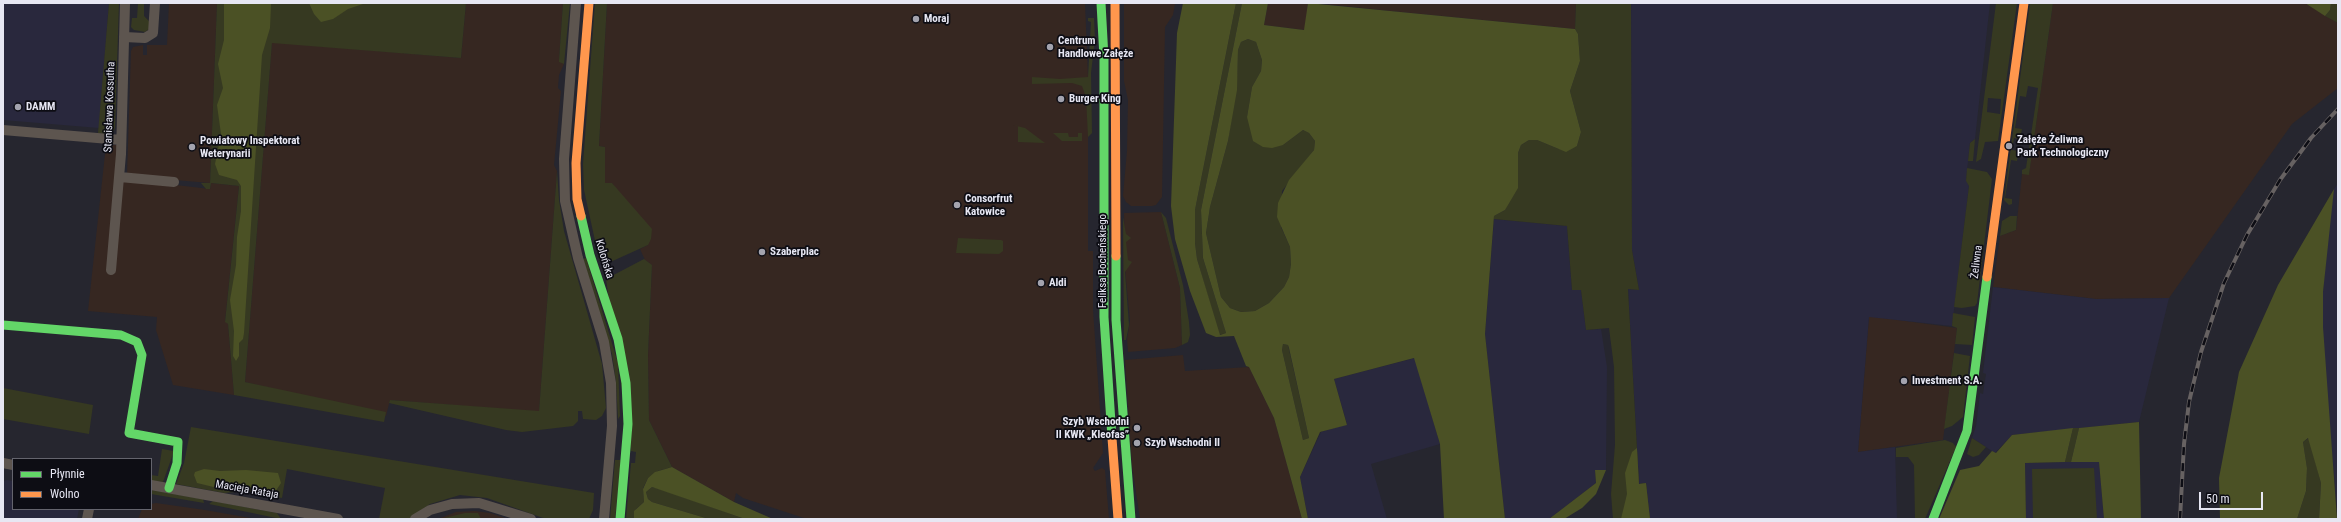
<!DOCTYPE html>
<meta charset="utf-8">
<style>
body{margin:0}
#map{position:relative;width:2341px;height:522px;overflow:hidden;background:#26262f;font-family:"Roboto Condensed",sans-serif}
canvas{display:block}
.frame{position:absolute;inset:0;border:4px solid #e7e7f3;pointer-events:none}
.legend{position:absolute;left:12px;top:458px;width:140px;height:52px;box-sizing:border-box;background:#0d0d14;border:1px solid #64646d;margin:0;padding:5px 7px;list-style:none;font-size:12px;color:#e7e7f3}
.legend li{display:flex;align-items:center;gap:8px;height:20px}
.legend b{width:20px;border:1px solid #64646d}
.scale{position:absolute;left:2199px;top:492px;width:64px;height:18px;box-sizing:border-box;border:2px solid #e7e7f3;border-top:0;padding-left:5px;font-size:12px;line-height:14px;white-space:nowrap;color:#e7e7f3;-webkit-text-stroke:3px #0d0d14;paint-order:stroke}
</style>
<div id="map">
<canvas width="2341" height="522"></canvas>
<div class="frame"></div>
<ul class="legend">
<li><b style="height:5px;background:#63d668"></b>Płynnie</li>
<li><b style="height:5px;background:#ff974d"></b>Wolno</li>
</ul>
<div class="scale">50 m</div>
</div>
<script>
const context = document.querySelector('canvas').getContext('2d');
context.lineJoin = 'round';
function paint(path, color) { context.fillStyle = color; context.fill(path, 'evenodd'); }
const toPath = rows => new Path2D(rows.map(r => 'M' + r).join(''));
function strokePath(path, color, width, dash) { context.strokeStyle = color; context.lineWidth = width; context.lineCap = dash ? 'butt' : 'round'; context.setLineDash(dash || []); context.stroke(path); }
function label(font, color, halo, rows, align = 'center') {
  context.font = font + ' "Roboto Condensed",sans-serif'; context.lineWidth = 3.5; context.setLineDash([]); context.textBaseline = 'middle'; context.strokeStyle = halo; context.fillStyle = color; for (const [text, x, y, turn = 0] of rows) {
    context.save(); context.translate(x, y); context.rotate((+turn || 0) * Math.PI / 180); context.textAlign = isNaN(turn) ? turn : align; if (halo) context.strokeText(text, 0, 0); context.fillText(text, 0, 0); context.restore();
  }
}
paint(toPath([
 [169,3,217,3,210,183,127,176,131,51,133,47,143,45,143,55,147,55,147,45,167,45],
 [466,3,563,3,559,60,564,64,559,75,558,88,561,91,554,165,557,171,539,412,390,400,386,416,245,382,272,42,461,58],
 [607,3,1085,3,1088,77,1088,251,1093,251,1093,310,1103,453,1093,468,1095,471,1102,468,1105,470,1109,519,807,519,743,498,736,493,734,502,672,467,649,420,648,355,652,265,645,260,640,249,648,245,612,183,605,183,605,147,599,146],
 [1124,3,1175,4,1173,15,1165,27,1162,197,1156,205,1152,206,1131,206,1126,202,1123,196,1127,151,1128,100,1124,81],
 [1268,3,1308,3,1305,30,1264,25],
 [1315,3,1576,3,1575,29,1381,10],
 [2053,3,2305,3,2338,23,2338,88,2292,124,2169,298,2096,299,1993,287,2000,236,2016,230,2022,174,2029,174],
 [106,145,119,145,116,178,210,189,211,183,239,186,225,321,228,324,234,395,173,385,156,330,157,317,88,311],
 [1161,212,1180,288,1182,345,1175,348,1128,352,1127,339,1130,321,1125,269,1124,213],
 [1869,316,1957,328,1943,440,1858,452],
 [1183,355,1185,371,1249,367,1274,418,1302,519,1140,519,1132,465,1125,360],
 [156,503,205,510,256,519,138,519,142,509,151,509,151,504],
 [475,511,490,513,508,519,438,519,456,512]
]), '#362721');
paint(toPath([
 [3,3,109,3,99,128,3,120],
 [1631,3,1990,3,1975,139,1970,143,1966,180,1969,186,1952,326,1869,317,1858,452,1895,447,1897,519,1650,519,1646,483,1639,484,1628,289,1639,290,1632,250],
 [2338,183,2338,519,2323,354,2323,292,2329,220,2334,189],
 [1494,219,1567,226,1572,290,1581,289,1586,330,1601,329,1607,367,1606,470,1595,470,1596,483,1549,519,1505,519,1485,334],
 [1993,287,2096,299,2169,298,2139,422,2012,435,1995,453,1972,438,1976,426,1980,393,1983,394,1986,374,1983,373],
 [1415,358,1440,444,1371,464,1387,519,1308,519,1300,477,1321,432,1347,424,1334,379],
 [2099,461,2104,519,2026,519,2025,463],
 [7,480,13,481,13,509,79,509,77,519,4,519,3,481]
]), '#29283d');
paint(toPath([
 [109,3,119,3,115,128,113,132,104,134,98,133],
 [138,3,144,3,144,16,150,22,149,29,145,32,134,30,131,27,132,18,137,18],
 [217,3,466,3,461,58,272,43,245,382,386,412,384,422,234,395,228,324,225,322,239,186,211,183,210,189,206,189,201,183,210,183],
 [563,3,570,3,564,64,559,62,559,60],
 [595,3,607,3,599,146,605,147,605,183,612,183,652,229,651,239,648,245,606,264,599,259,584,190,583,164],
 [1236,3,1242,3,1201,210,1203,258,1226,333,1219,335,1197,259,1195,243,1195,210],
 [1576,3,1631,3,1632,250,1639,290,1628,289,1639,484,1646,483,1650,519,1613,519,1611,494,1615,445,1614,367,1609,328,1586,330,1581,290,1572,290,1567,226,1494,219,1494,216,1505,210,1518,174,1518,153,1521,145,1529,140,1537,140,1559,149,1577,146,1581,132,1570,91,1580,61,1578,34,1575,29],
 [1996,3,2017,3,1998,141,1985,142,1981,159,1976,162],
 [1988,98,2001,99,2000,114,1987,112],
 [2030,3,2053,3,2029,175,2022,174,2022,170,2026,168,2038,88,2028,86,2026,97,2020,96,2015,128,2022,129,2020,139,2014,138,2012,150,2019,151,2017,161,2011,160,2005,198,2012,199,2012,204,2009,205,2004,200],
 [2331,3,2338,3,2338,23,2325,16,2330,10],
 [1088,18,1094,18,1095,39,1091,73,1092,133,1088,137,1086,97,1082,86,1072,83,1032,84,1032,77,1060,79,1088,77,1091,22,1088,21],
 [1248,39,1256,42,1262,60,1261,71,1252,87,1247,117,1283,145,1303,130,1309,133,1315,141,1314,150,1282,191,1281,227,1290,247,1291,264,1289,277,1284,287,1269,303,1255,311,1241,312,1230,308,1221,297,1206,233,1210,207,1228,141,1237,78,1238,50,1241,42],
 [1013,125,1025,128,1045,143,1018,142,1018,126],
 [1053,133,1068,133,1069,137,1078,137,1078,133,1082,133,1082,141,1062,141],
 [1975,139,1973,161,1968,161,1970,143],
 [1967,168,1987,172,1992,179,1977,303,1975,306,1962,308,1954,307,1969,186,1966,181],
 [557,171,559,200,564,231,602,364,606,408,602,416,596,420,583,419,582,411,578,411,578,421,573,426,522,432,506,430,389,403,390,400,539,411],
 [1161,212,1166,218,1183,285,1189,322,1190,335,1188,342,1182,345,1180,288],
 [2010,216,2017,216,2016,230,2000,236,2002,221],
 [1123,217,1126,234,1131,238,1126,242,1128,260,1132,262,1125,272,1129,325,1126,340,1124,340],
 [958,238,1001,240,1003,241,1003,251,999,254,956,253],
 [586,258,618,363,620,416,618,419,616,382,612,354,583,259],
 [644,259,652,265,648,355,649,420,672,467,658,471,648,478,643,488,644,502,636,509,634,519,626,519,631,463,635,463,636,452,631,451,606,279],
 [1953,313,1975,317,1972,345,1955,344,1957,328,1952,326],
 [1283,344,1288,345,1309,438,1303,440,1282,350],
 [1954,353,1970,356,1963,417,1952,426,1944,429],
 [3,388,93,405,89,434,3,419],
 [191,427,594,493,593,510,589,519,546,519,487,498,460,495,430,504,409,519,379,519,385,488,287,469,282,498,247,491,224,493,176,484,184,463],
 [2073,428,2079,428,2071,462,2065,462],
 [1972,438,1986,447,1979,455,1973,457,1967,454],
 [2309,438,2321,483,2319,518,2297,519,2306,491,2307,468,2303,442],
 [1945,440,1953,443,1956,447,1925,519,1915,519,1914,465,1908,457,1896,457,1896,448],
 [162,449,174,451,163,482,151,481,151,475,158,476],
 [615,460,621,460,615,519,610,519],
 [2094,468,2097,519,2033,519,2032,469],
 [652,487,660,489,745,519,709,519,652,502,648,499,646,492],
 [151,490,203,499,204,503,151,494],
 [213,501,277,513,281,519,209,504],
 [465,513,478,513,481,519,440,519]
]), '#363921');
paint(toPath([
 [224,3,271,4,270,28,262,55,244,333,243,339,239,343,239,356,236,361,233,356,234,331,230,300,236,265,237,237,241,211,241,186,237,180,219,175,215,164,221,134,217,105,223,88,218,64,224,40],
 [309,3,366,3,348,9,333,19,321,22,314,14],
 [1183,3,1236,3,1195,210,1195,243,1197,259,1220,335,1226,333,1203,258,1201,210,1242,3,1268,3,1264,25,1304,30,1308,3,1575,29,1578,34,1580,61,1570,91,1581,132,1577,146,1566,152,1537,140,1529,140,1521,145,1518,153,1518,188,1505,210,1494,216,1485,334,1505,519,1444,519,1440,444,1414,358,1334,379,1347,425,1320,432,1300,477,1308,519,1302,519,1274,418,1249,367,1246,366,1234,336,1216,337,1206,333,1190,291,1175,239,1171,206,1177,33],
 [1248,39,1256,42,1262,60,1261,71,1252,87,1247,117,1253,141,1263,147,1272,148,1283,145,1303,130,1309,133,1315,141,1314,150,1289,180,1278,203,1277,217,1290,247,1291,264,1289,277,1284,287,1269,303,1255,311,1241,312,1230,308,1221,297,1206,233,1210,207,1228,141,1237,90,1238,50,1241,42],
 [1283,344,1288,345,1289,348,1309,438,1303,440,1282,350],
 [2305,3,2331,3,2330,10,2325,16],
 [2334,189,2323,292,2323,327,2337,519,2319,519,2321,483,2308,438,2303,442,2307,468,2306,491,2297,519,2220,519,2219,478,2239,372,2278,285],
 [2139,422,2141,519,2104,519,2099,462,2071,462,2079,428],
 [2073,428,2065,462,2025,463,2026,519,1939,519,1960,470,1979,466,1992,451,1996,453,2012,435],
 [1637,448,1639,484,1646,483,1650,519,1621,519,1627,494,1625,473,1632,452],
 [672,467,734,502,773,519,745,519,652,487,646,492,648,499,652,502,709,519,634,519,634,511,644,502,643,489,648,478,655,472],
 [204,469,220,471,246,470,278,473,281,483,275,492,249,487,226,490,197,483,194,475,195,472],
 [1595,470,1606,470,1596,494,1582,508,1564,519,1549,519,1596,483]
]), '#4b5125');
strokePath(toPath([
 [576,3,564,159,565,201,578,258,604,342,611,383,612,426,604,519],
 [124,37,145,38,153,33,155,3],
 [3,130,121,140],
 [120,177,174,182],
 [111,270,121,154,125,3],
 [3,463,13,465],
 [151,485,338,519],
 [87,519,89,509],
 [415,519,430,510,452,504,479,503,531,519]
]), '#5d554f', 10);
strokePath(toPath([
 [1101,3,1104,58,1104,317,1112,438],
 [581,216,590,255,618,339,626,383,628,424,620,519],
 [1116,256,1116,320,1131,519],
 [3,325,121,335,137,342,142,355,129,433,178,442,177,463,169,488],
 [1933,519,1967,431,1987,277]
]), '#63d668', 9);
strokePath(toPath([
 [1115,3,1116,256],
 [581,216,577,199,576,163,589,3],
 [1987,277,2024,3],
 [1112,438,1118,519]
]), '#ff974d', 9);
const rail = toPath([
 [2180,519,2184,444,2189,402,2201,352,2224,283,2247,235,2280,180,2311,138,2338,109]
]);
strokePath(rail, '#676262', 4);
strokePath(rail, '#0d0d14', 2.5, [8]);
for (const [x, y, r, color] of [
 [916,19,4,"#a3a3ae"],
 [1050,47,4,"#a3a3ae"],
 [1061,99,4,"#a3a3ae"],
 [18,107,4,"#a3a3ae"],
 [2009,146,4,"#a3a3ae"],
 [192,147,4,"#a3a3ae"],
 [957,205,4,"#a3a3ae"],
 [762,252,4,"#a3a3ae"],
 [1041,283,4,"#a3a3ae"],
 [1904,381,4,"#a3a3ae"],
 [1137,428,4,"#a3a3ae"],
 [1137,443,4,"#a3a3ae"]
]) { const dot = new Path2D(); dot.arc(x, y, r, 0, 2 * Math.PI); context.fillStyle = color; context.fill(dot); strokePath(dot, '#0d0d14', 1.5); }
label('bold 11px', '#e7e7f3', '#0d0d14', [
 ["Moraj",924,19],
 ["Centrum",1058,41],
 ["Handlowe Załęże",1058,54],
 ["Burger King",1069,99],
 ["DAMM",26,107],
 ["Załęże Żeliwna",2017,140],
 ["Park Technologiczny",2017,153],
 ["Powiatowy Inspektorat",200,141],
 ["Weterynarii",200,154],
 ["Consorfrut",965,199],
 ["Katowice",965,212],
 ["Szaberplac",770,252],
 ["Aldi",1049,283],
 ["Investment S.A.",1912,381],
 ["Szyb Wschodni",1129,422,"right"],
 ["II KWK „Kleofas”",1129,435,"right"],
 ["Szyb Wschodni II",1145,443]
], 'left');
label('11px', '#e7e7f3', '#0d0d14', [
 ["Stanisława Kossutha",110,107,-88],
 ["Kolońska",604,259,73],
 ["Feliksa Bocheńskiego",1103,261,-90],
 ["Żeliwna",1977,262,-83],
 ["Macieja Rataja",247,490,10]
]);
</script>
